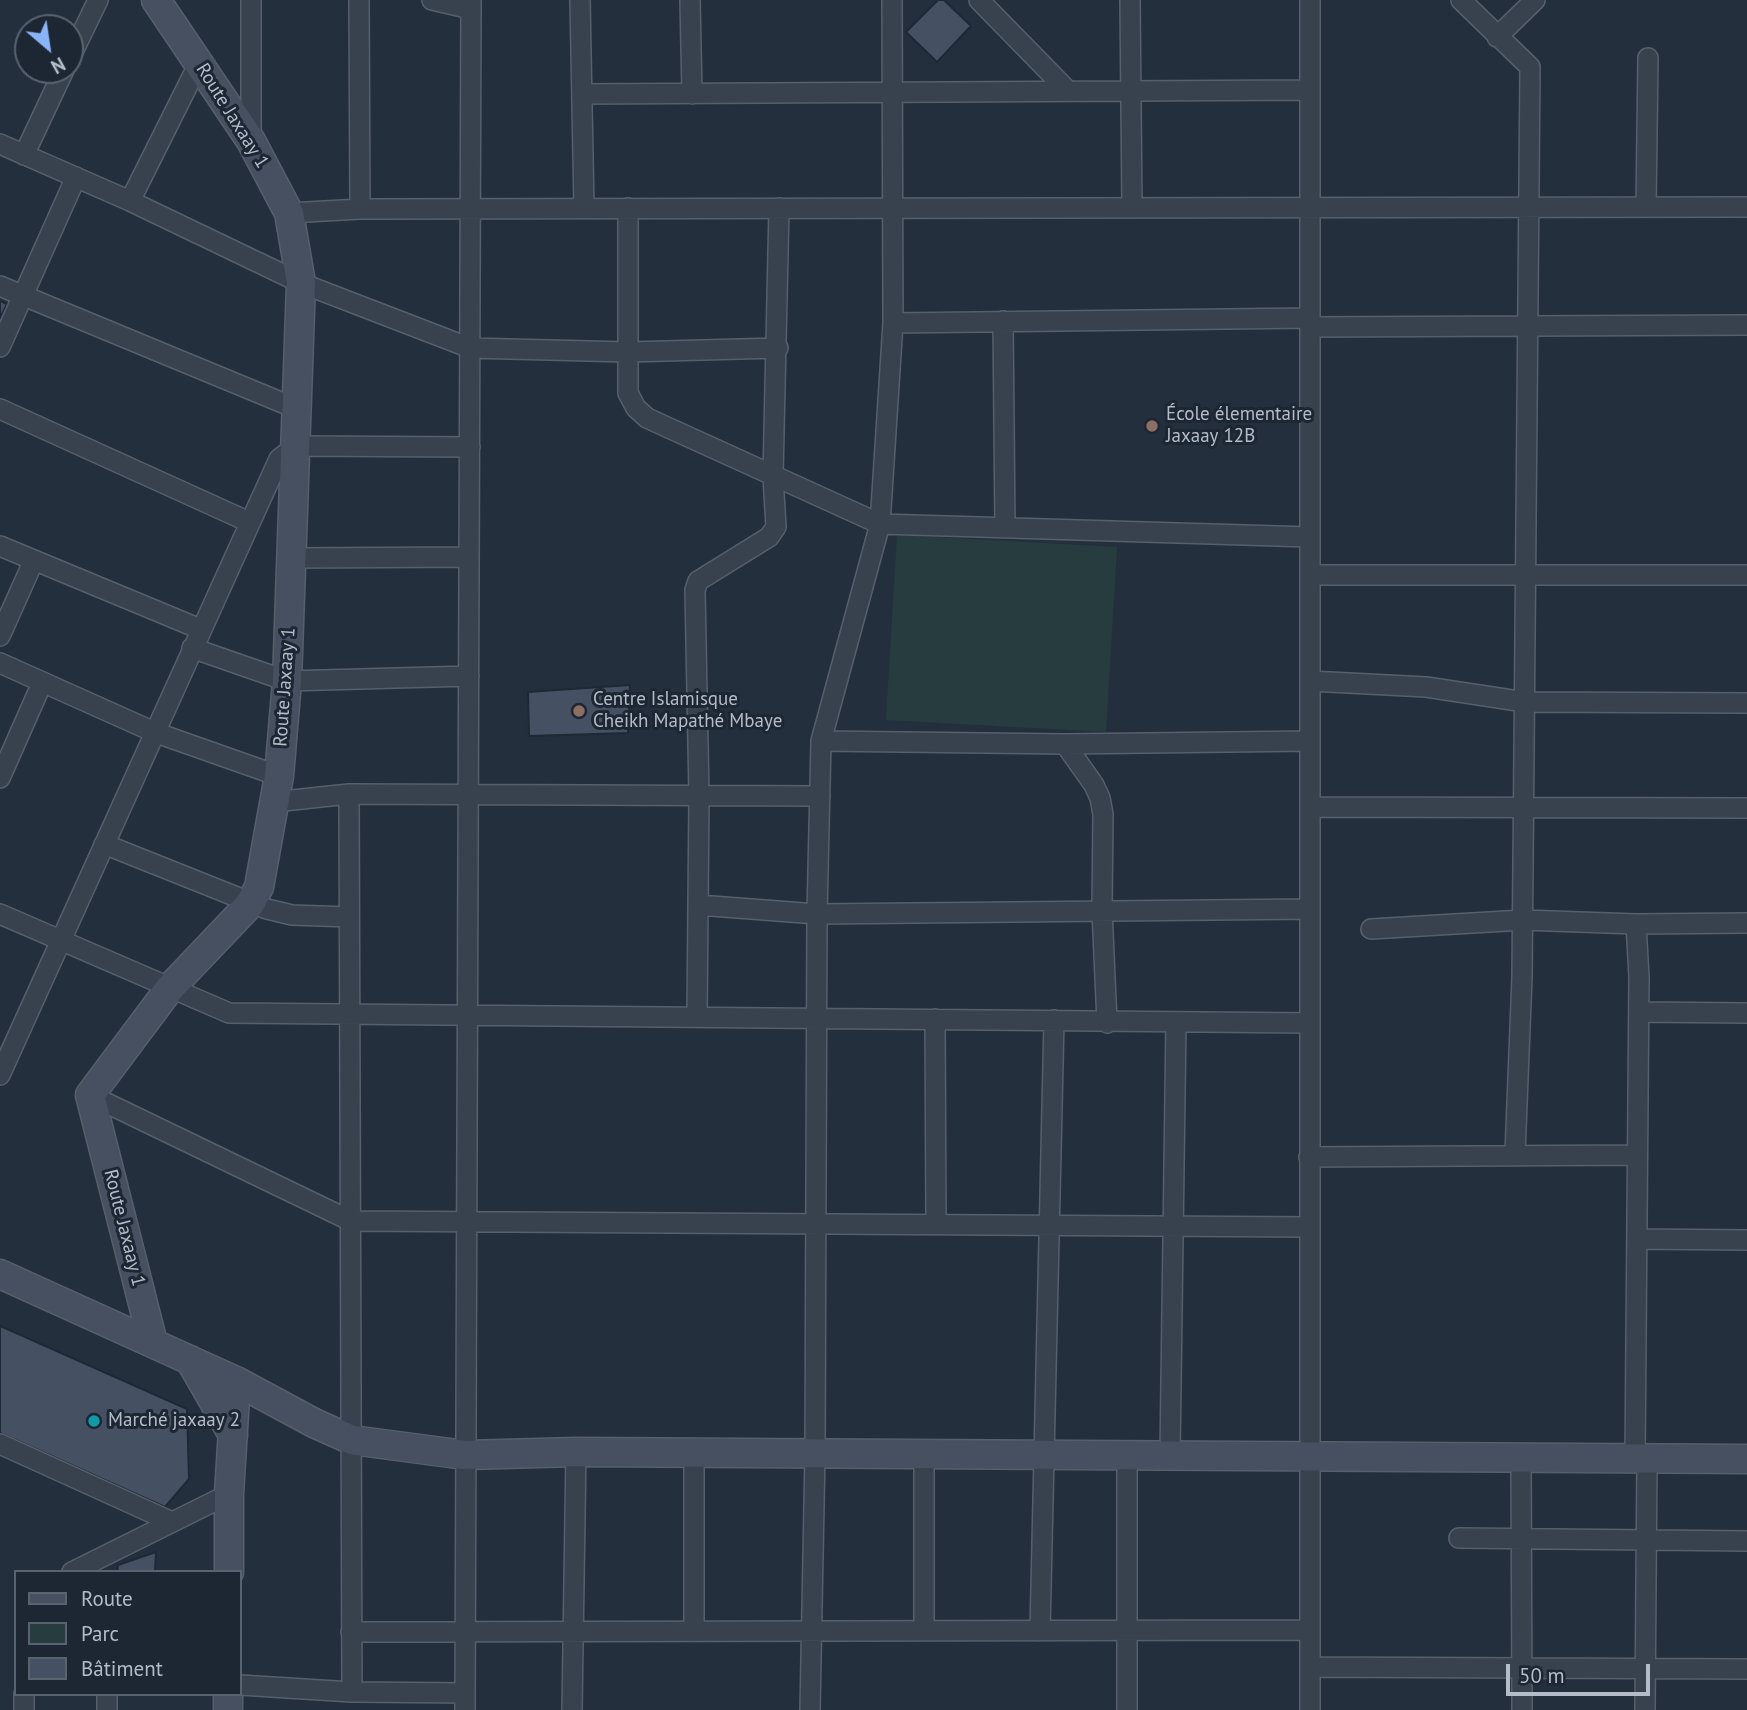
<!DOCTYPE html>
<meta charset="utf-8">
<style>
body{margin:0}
#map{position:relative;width:1747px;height:1710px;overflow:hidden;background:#242f3e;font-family:"PT Sans",sans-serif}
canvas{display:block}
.legend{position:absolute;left:14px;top:1570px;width:228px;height:126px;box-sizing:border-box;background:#1d2633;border:2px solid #59626f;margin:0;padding:9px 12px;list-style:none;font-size:21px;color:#b4bcc9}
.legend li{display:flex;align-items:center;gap:14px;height:35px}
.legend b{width:35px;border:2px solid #59626f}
.north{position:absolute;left:14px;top:14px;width:70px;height:70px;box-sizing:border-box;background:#1d2633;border:2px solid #59626f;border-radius:50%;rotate:151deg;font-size:19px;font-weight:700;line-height:28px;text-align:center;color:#b4bcc9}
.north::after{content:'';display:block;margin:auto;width:24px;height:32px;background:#8ab4f8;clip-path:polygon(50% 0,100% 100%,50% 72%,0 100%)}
.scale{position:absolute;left:1506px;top:1664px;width:144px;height:32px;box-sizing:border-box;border:4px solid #b4bcc9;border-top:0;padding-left:9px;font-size:21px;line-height:24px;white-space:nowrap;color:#b4bcc9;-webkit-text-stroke:5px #1d2633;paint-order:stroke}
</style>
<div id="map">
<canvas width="1747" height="1710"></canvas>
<ul class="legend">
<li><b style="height:9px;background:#465061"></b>Route</li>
<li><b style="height:19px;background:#263c3f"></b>Parc</li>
<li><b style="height:19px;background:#455162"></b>Bâtiment</li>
</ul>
<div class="north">N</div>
<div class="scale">50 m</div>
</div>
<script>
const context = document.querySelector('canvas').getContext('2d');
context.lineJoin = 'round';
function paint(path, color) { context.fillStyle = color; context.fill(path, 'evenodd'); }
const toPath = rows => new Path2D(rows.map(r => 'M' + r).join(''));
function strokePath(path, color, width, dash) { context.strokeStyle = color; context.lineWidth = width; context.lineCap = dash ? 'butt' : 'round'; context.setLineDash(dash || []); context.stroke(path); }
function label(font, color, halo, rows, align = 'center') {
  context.font = font + ' "PT Sans",sans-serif'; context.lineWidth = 6; context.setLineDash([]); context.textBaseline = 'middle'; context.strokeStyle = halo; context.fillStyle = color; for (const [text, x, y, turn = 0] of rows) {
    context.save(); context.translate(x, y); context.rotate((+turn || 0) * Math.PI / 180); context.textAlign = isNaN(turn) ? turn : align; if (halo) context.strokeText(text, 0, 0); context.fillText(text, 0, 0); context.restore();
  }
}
paint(toPath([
 [897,535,1117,547,1106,732,886,720]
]), '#263c3f');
const building = toPath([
 [938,0,944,0,971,26,937,62,906,32,938,0],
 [0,301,7,304,0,318,0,301],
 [630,685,628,733,529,736,528,692,630,685],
 [0,1326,187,1409,189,1479,165,1507,0,1433,0,1326],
 [156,1552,155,1572,117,1572,118,1565,156,1552]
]);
paint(building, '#455162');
strokePath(building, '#1f2835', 2);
const street = toPath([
 [359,0,360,209],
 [432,0,471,9],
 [580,0,584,208],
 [690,0,692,94],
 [979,0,1068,91],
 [1130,0,1132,208],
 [1461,0,1530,67,1522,977,1515,1154],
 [1497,37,1535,0],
 [70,58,98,0],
 [582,94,1310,90],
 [251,140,251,0],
 [0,144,130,201,301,283,470,348,628,352,778,348],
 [24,155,64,70],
 [130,201,199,63],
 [1646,207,1648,58],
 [628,208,628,393,636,408,647,418,880,524,1310,537],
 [289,213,360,209,1747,207],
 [0,286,295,408],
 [1003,321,1005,526],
 [893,323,1310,318],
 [1310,327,1747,325],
 [0,347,76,177],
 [0,409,249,522],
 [0,546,200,629],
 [293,558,469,557],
 [1310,575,1747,575],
 [0,636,34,560],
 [192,648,287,681,469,676],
 [0,663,154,732,279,776],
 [1310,681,1426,687,1525,702,1747,703],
 [821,741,1065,744,1310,741],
 [1065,744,1094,785,1100,798,1103,814,1102,910,1107,1023],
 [0,778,42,683],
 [349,794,352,1692],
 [274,802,349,794,820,796],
 [1310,807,1747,808],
 [104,844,267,909,292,915,349,917],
 [698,905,817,914,1310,909],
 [0,914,229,1013,1310,1023],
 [1371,929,1523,920,1636,924,1747,923],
 [1639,1012,1747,1013],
 [697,1017,699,796,695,590,698,581,769,537,776,527,773,476,779,208],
 [935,1019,936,1224],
 [0,1075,279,459,296,446,470,447],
 [90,1095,351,1221,1310,1227],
 [1309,1157,1635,1155],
 [1637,1239,1747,1240],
 [0,1444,172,1522],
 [1170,1455,1176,1022],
 [1521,1457,1522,1710],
 [1635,1458,1639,977,1636,924],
 [1459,1538,1747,1541],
 [72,1572,229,1494],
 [694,1631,694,1453],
 [924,1631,924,1454],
 [1040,1631,1054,1020],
 [351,1632,1310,1630],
 [1310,1667,1747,1669],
 [240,1685,352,1692,465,1693],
 [24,1694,24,1710],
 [107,1694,107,1710],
 [465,1710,471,0],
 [572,1710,576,1452],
 [810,1710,815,1454,817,914,821,741,880,524,893,323,892,0],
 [1127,1710,1127,1455],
 [1310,1710,1310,0],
 [1645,1710,1647,1458]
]);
const secondary = toPath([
 [0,1274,236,1381,314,1423,352,1440,465,1455,576,1452,1747,1459],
 [153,1343,90,1095,170,988,250,904,259,887,279,776,287,681,301,283,289,213,251,141,156,0],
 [190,1360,233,1435],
 [229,1572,229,1494,236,1381],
 [228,1710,228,1694]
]);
strokePath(street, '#565f6c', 22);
strokePath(secondary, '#565f6c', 31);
strokePath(street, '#38414e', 19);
strokePath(secondary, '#465061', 28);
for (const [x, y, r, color] of [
 [1152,426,7,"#8d6e63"],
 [579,711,7,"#8d6e63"],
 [94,1421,7,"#0f9aa8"]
]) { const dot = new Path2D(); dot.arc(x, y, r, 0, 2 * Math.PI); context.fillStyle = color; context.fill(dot); strokePath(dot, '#1d2633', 2.5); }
label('19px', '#b4bcc9', '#1d2633', [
 ["Route Jaxaay 1",232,116,58],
 ["Route Jaxaay 1",285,687,-86],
 ["Route Jaxaay 1",124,1228,76]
]);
label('19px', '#b4bcc9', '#1d2633', [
 ["École élementaire",1166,415],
 ["Jaxaay 12B",1166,437],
 ["Centre Islamisque",593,700],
 ["Cheikh Mapathé Mbaye",593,722],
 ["Marché jaxaay 2",108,1421]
], 'left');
</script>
